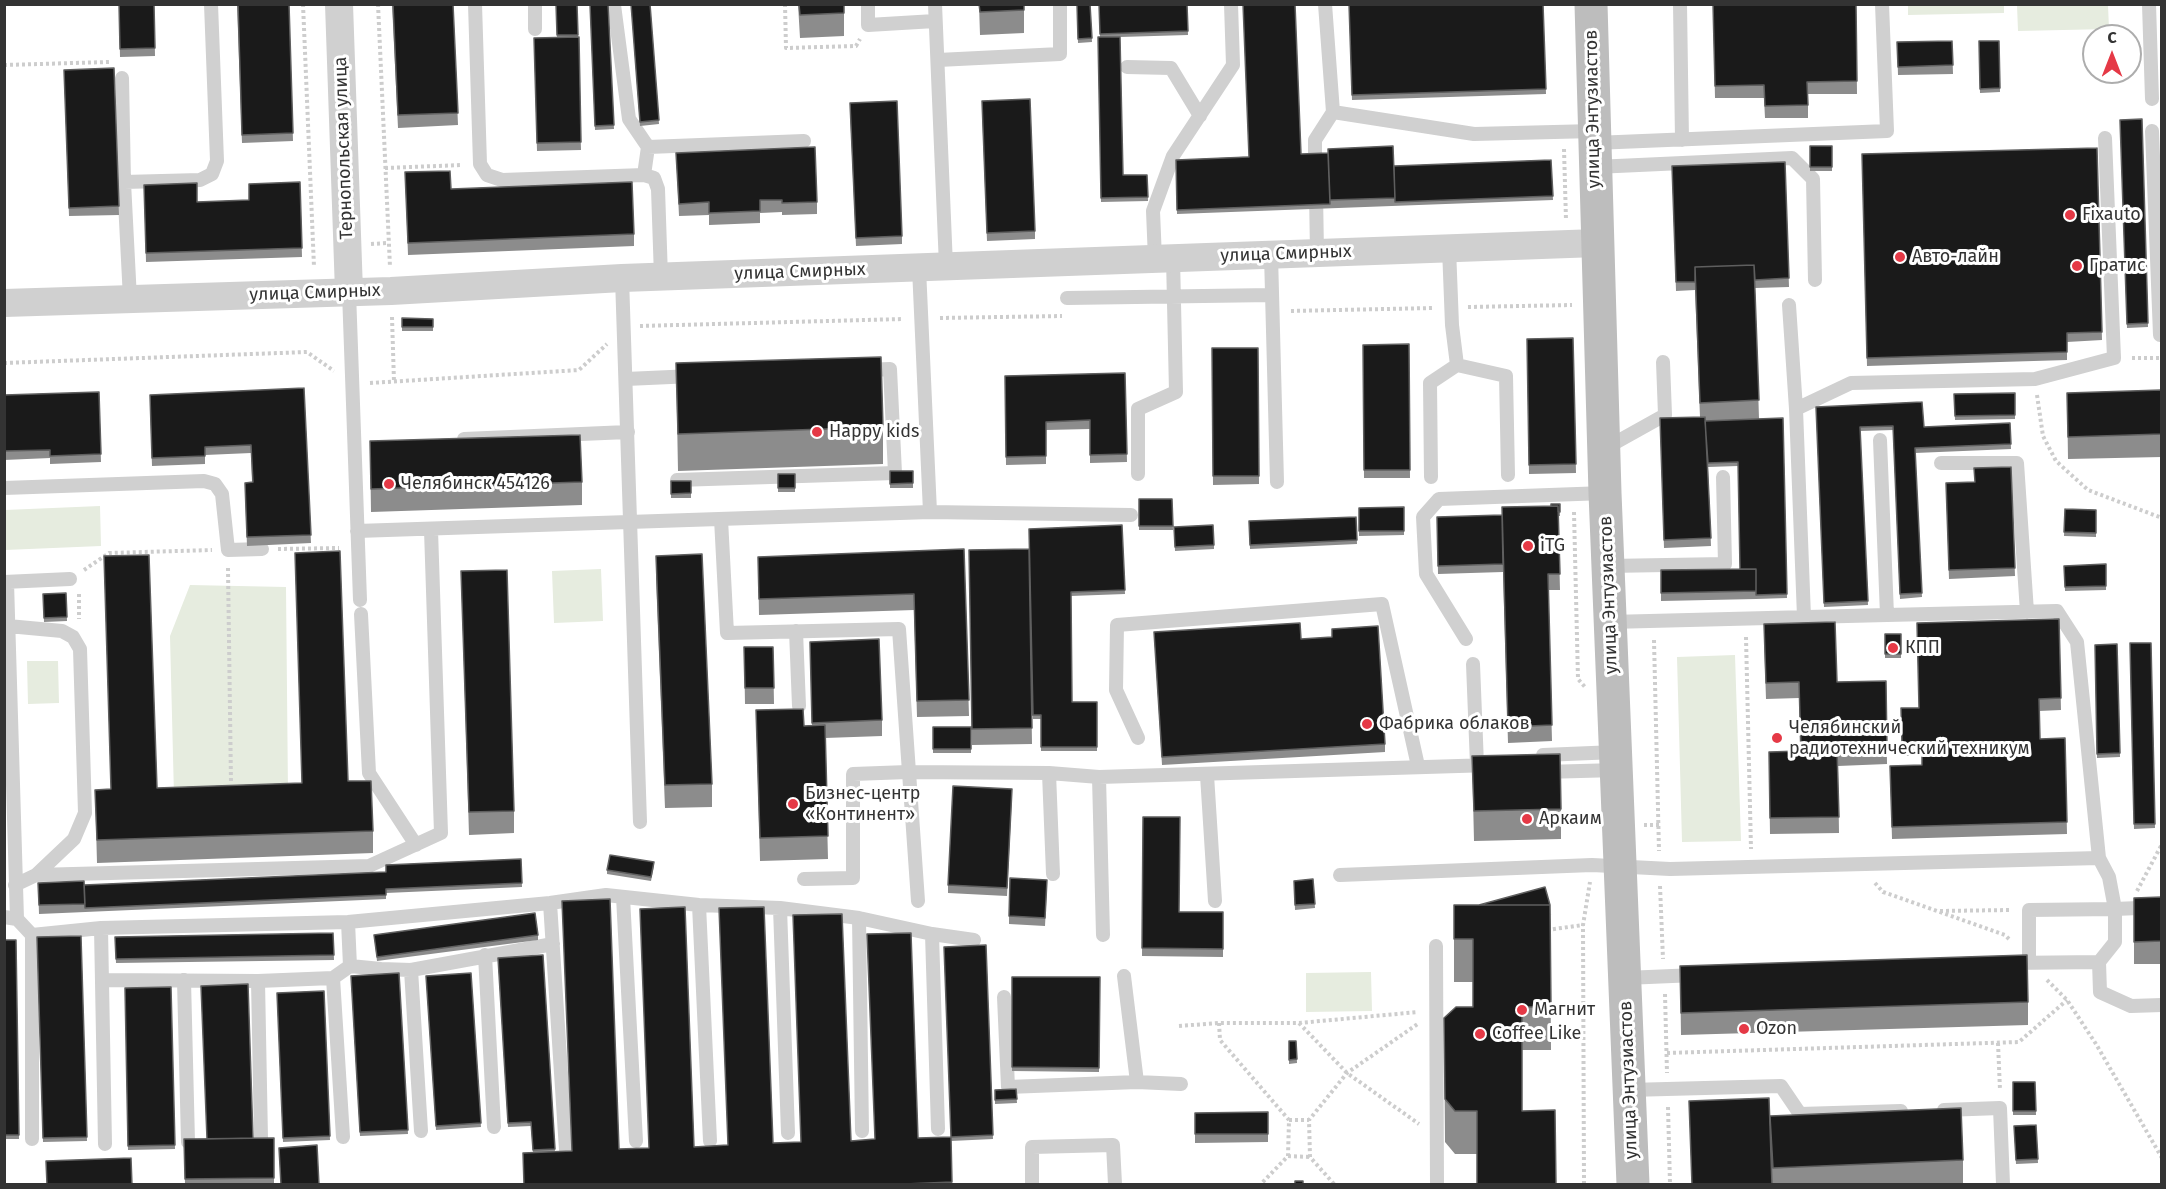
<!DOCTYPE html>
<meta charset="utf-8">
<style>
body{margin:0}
#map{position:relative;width:2166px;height:1189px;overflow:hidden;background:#fff;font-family:"Fira Sans",sans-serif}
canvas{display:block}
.frame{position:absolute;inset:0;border:6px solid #333;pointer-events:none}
.north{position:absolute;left:2082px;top:24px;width:60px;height:60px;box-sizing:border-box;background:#fff;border:2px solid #adadad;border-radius:50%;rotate:0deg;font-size:16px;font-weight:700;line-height:24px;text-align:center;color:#333}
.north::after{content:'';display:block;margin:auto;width:21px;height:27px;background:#e53946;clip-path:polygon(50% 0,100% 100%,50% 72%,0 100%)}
</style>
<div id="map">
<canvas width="2166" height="1189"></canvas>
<div class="frame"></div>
<div class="north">С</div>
</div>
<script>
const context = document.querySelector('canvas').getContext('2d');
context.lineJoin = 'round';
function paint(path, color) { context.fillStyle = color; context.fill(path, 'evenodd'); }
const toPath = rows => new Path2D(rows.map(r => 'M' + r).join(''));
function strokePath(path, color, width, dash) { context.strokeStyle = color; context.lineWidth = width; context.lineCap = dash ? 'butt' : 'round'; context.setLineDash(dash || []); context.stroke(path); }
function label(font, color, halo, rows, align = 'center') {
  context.font = font + ' "Fira Sans",sans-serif'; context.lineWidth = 6; context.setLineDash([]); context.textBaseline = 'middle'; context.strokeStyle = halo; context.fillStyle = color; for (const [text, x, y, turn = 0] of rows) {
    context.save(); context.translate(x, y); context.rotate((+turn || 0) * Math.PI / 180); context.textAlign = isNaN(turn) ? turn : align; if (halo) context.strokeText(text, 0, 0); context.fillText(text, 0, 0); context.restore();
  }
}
paint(toPath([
 [1908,5,2004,5,2004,13,1908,15],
 [2017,5,2108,5,2109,29,2018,31],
 [100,506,101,546,5,550,5,510],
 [601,569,603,621,554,623,552,571],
 [190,585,286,587,288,794,174,796,170,636],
 [1735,655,1741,841,1682,842,1677,657],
 [27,661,58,661,59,703,28,704],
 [1371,972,1372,1011,1306,1012,1306,973]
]), '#e6ecdf');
strokePath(toPath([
 [303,4,314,267],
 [378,4,390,267],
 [785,4,786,48,856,46,860,39],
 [4,65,109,62,111,64],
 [1564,149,1566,220],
 [385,168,462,165],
 [371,244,388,243],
 [1468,307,1572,305],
 [1291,311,1434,308],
 [392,317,394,382],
 [940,318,1062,316],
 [640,326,903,319],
 [2132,358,2162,358],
 [4,363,307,352,334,371],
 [370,383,579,370,607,344],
 [2037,395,2043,436,2056,461,2088,490,2162,518],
 [1574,512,1578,679,1585,687],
 [278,549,339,548],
 [228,568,231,783],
 [84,570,109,553,212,550],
 [79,594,79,619],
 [1746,637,1751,849],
 [1654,640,1659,851],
 [1644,825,1659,825],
 [1875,883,1883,892,2005,935,2010,940],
 [1660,886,1663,959],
 [2137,891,2162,844],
 [1940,911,2010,910],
 [1547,930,1583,925],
 [2047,980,2067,1000,2096,1044,2162,1158],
 [1665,994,1667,1073],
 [1219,1023,1220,1040,1289,1120,1288,1156,1261,1184],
 [1299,1023,1347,1073,1419,1124],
 [1179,1026,1219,1023,1299,1023,1418,1012],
 [1998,1043,2000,1090],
 [1667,1053,2019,1042,2067,1000],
 [1668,1107,1670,1184],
 [1289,1120,1309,1120],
 [1288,1156,1310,1157],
 [1334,1184,1310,1157,1309,1120,1347,1073,1419,1023],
 [1584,1184,1583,925,1590,882]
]), '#cdcdcd', 4, [3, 3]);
strokePath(toPath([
 [475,4,480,164,487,175,502,180,644,175,654,178,658,189,661,277],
 [535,4,535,29],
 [868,4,868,25,935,21],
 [935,4,946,266],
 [1325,4,1333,112,1474,134,1594,131],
 [1680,4,1682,140],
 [2149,4,2152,99],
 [614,5,629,119,648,147],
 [938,60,1060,54,1060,4],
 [1127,67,1171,68,1200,116],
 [122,78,124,182],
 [2152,131,2160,335,2162,335],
 [1594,143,1887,131,1882,4],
 [1595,167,1792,158,1813,179,1815,280],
 [1315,170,1315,140,1333,112],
 [644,175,648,147,804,141],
 [1316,192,1317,253],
 [1449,248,1452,325,1457,365],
 [1271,255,1277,482],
 [1155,259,1153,211,1173,156,1233,65,1231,4],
 [622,278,640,822],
 [349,292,360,600],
 [1067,298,1272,295],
 [130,299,124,182,200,180,212,174,217,161,211,4],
 [1789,305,1796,409],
 [626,379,693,376],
 [464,439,628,432],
 [1604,449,1665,415,1663,362],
 [1941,463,2017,463,2027,612],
 [1138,474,1138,409,1176,392,1173,258],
 [1431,477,1430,383,1457,365,1506,376,1508,475],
 [677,480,895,473,890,369,865,370],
 [4,488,204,481,215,484,222,494,228,550,262,549],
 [930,512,1131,515],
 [721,519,727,633,899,629,918,901],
 [357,531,930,512,919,268],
 [1608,566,1725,564,1723,477],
 [4,582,70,579],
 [361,614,369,773,416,845],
 [1804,617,1796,409,1851,383,2035,379,2114,358,2105,138],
 [1610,622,1887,615,1880,440],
 [8,626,62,631,73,637,80,649,85,813,74,839,36,875,15,885],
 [796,631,799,706],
 [1466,639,1426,574,1423,517,1439,499,1605,493],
 [1473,664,1477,765],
 [1138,738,1116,690,1117,625,1382,604,1418,766],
 [1543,755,1616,752],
 [1544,772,1617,770],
 [1049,773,1053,874],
 [1207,775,1215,901],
 [1099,777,1103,935],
 [36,875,369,866,441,833,431,530],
 [1340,875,1592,865,1670,869,2099,858,2077,642,2057,611,1887,615],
 [804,879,853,878,853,774,908,772,1049,773,1099,777,1491,765],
 [623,897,636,1141],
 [550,903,566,1150],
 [699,905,710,1141],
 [780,908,788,1133],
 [4,917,17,919,7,582],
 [859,918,862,1131],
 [17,919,32,935,101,928,348,922,550,903,606,895,699,905,780,908,859,918,932,934,938,1129],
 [101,928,105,1144],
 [932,934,974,940],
 [1436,946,1437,1184],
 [485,955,494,1127],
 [2029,962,2029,910,2115,909,2109,877,2099,858],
 [2099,962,2100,992,2131,1006,2162,1005],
 [2009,963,2099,962,2115,942,2115,909,2162,907],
 [350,966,381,969,411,970],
 [333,978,343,1137],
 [1625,978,1696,975],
 [102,980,258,981,333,978,350,966,348,922],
 [184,980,188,1142],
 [258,981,261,1139],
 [1004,997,1008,1087,1137,1082,1124,976],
 [1137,1082,1181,1084],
 [1629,1090,1781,1086,1800,1114,1901,1111],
 [1944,1110,2000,1108,2003,1184],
 [421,1131,411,970,553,944],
 [32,1139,32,935],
 [1032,1184,1032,1147,1113,1145,1115,1184]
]), '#d0d0d0', 14);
strokePath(toPath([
 [339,4,349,292],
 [4,303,391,291,622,278,1597,243]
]), '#d0d0d0', 28);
strokePath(toPath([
 [1591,4,1605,493,1633,1184]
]), '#bdbdbd', 33);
paint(toPath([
 [119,4,154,4,155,56,120,57],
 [237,4,289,4,293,141,242,143],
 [392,4,453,4,458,125,398,128],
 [556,4,577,4,581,150,537,151,534,38,557,38],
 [590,4,608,4,614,129,595,130],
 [631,4,650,4,659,124,640,126],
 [798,4,844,4,844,36,800,38],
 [979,4,1024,4,1024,33,980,35],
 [1077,4,1090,4,1092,42,1078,43],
 [1099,4,1187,4,1188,35,1120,37,1123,175,1147,175,1148,201,1101,202,1098,37,1100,37],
 [1349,4,1543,4,1546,94,1352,100],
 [1713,4,1856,4,1857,94,1808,94,1808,118,1765,118,1764,98,1715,98],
 [1952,41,1953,74,1898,75,1897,42],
 [1979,41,1999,41,2000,92,1980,93],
 [114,68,119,215,69,216,64,70],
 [982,110,1035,231,1035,239,987,241],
 [850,111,902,236,902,244,856,246],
 [2142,119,2148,327,2127,328,2120,120],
 [1810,146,1832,146,1832,171,1810,171],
 [2097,148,2102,340,2067,342,2067,360,1867,366,1862,154],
 [676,153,817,202,817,214,782,215,782,212,760,213,760,223,709,225,709,215,679,216],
 [1301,154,1394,166,1551,160,1553,200,1177,214,1176,160],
 [1785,162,1789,287,1755,288,1759,419,1783,418,1787,598,1756,599,1661,601,1661,570,1740,569,1738,466,1708,467,1711,546,1664,548,1660,418,1700,417,1695,290,1676,291,1672,166],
 [405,172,451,189,634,234,634,246,408,255],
 [300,182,302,257,146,262,144,185,197,202,249,200],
 [402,318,433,319,433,331,402,331],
 [1573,338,1576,473,1529,474,1527,339],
 [1409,344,1410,478,1364,478,1363,345],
 [1212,348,1258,348,1259,484,1213,485],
 [676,363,883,427,883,464,678,471],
 [1125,373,1127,462,1090,463,1090,429,1046,430,1046,464,1006,465,1005,376],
 [304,388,311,543,247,546,245,491,252,482,251,453,205,455,205,464,152,466,150,403],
 [2162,390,2162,457,2068,459,2067,393],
 [99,392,101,462,50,464,50,458,4,460,4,395],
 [2015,393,2015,419,1955,420,1954,394],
 [1816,407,1924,427,2010,423,2011,449,1915,453,1922,597,1900,599,1893,430,1860,431,1868,605,1824,607],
 [370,441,582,482,582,505,371,512],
 [2011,467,2015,576,1949,579,1946,483,1975,482],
 [890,471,913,471,913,488,890,488],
 [778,474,795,474,795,492,778,492],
 [671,481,691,481,691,498,671,498],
 [1139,499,1172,499,1173,530,1139,530],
 [1560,504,1560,516,1558,516,1560,590,1548,590,1552,741,1508,743,1503,572,1438,574,1437,517,1502,515],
 [1404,507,1404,535,1359,536,1359,508],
 [2065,509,2096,510,2096,537,2064,536],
 [1356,517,1357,544,1250,549,1249,521],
 [1122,525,1125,594,1071,596,1072,702,1097,702,1097,751,1041,751,1041,719,1033,719,1029,529],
 [1174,527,1214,545,1214,549,1175,551],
 [964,549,969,716,917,717,914,610,759,615,758,557],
 [1029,549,1032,744,972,745,969,550],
 [295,553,348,781,373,831,373,853,97,863,95,790,111,789,104,556,157,788,302,783],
 [656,556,712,784,712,807,665,808,656,578],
 [2106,564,2106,590,2065,591,2064,566],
 [461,571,514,811,514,833,469,835],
 [66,593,67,621,44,622,43,594],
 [2059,619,2061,710,2039,711,2040,739,2065,738,2067,834,1892,839,1890,766,1922,765,1922,756,1902,756,1901,708,1919,708],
 [1154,632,1301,639,1385,744,1385,752,1162,765],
 [1885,634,1901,634,1901,658,1885,658],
 [1764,640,1837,682,1886,681,1887,764,1838,766,1839,833,1770,834,1769,768,1800,751,1799,698,1766,699],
 [810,642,882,720,882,736,825,738,828,859,760,861,756,710,804,726,812,725],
 [2130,643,2151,643,2155,828,2134,829],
 [2117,644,2120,757,2097,758,2095,645],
 [744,647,773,647,774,704,745,704],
 [933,727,971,727,971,753,933,753],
 [1472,756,1561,809,1561,839,1474,841],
 [1012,797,1007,896,948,893,948,885],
 [1143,817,1179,912,1223,912,1223,957,1142,956],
 [521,859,522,887,386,893,386,899,39,914,38,883,84,885,386,872],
 [654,866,651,881,607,874,607,870],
 [1313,879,1315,908,1295,910,1294,881],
 [1047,888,1045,926,1009,924,1009,916],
 [2162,897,2162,964,2134,964,2134,898],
 [1454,905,1552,915,1550,915,1551,1050,1522,1050,1477,1154,1455,1154,1445,1142,1444,1018,1473,1007,1473,982,1454,982],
 [333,933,334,960,116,963,115,937],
 [374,935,538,935,538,940,377,961],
 [81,936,87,1141,43,1142,37,937],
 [4,940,16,940,19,1139,4,1139],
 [986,945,993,1139,951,1141,952,1185,524,1185,533,1153,531,1126,508,1127,498,958,543,955,555,1152,951,1137],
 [1680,966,2028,1002,2028,1025,1681,1035],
 [399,973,408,1134,360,1136,351,976],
 [471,973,481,1127,436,1130,426,976],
 [1012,977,1100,977,1099,1072,1012,1071],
 [171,987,175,1149,128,1150,125,988],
 [324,991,330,1140,283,1142,277,993],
 [1289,1041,1296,1041,1297,1063,1289,1064],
 [2013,1082,2035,1082,2036,1115,2013,1115],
 [1016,1089,1017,1103,995,1104,995,1090],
 [1689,1101,1770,1134,1963,1160,1963,1185,1692,1185],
 [1268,1112,1268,1142,1195,1143,1195,1113],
 [2036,1125,2038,1163,2016,1164,2014,1126],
 [274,1138,274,1185,185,1185,184,1139]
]), '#8c8c8c');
const building = toPath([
 [119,4,154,4,155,48,120,49,119,4],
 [238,4,289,4,293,133,242,135,238,4],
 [393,4,453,4,458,113,398,115,393,4],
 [556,4,577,4,578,35,557,35,556,4],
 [590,4,608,4,614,125,595,126,590,4],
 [631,4,650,4,659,120,640,122,631,4],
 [799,4,844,4,844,13,800,15,799,4],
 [979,4,1024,4,1024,10,980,12,979,4],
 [1077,4,1090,4,1092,38,1078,39,1077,4],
 [1099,4,1187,4,1188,31,1100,34,1099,4],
 [1243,4,1295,4,1301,154,1328,153,1330,204,1177,210,1176,160,1249,157,1243,4],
 [1349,4,1543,4,1546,89,1352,95,1349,4],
 [1713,4,1856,4,1857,81,1807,82,1808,105,1765,106,1764,85,1715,86,1713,4],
 [579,37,581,142,537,143,534,38,579,37],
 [1098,37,1120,37,1123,175,1147,175,1148,197,1101,198,1098,37],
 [1952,41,1953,65,1898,67,1897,42,1952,41],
 [1979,41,1999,41,2000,88,1980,89,1979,41],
 [114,68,119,206,69,208,64,70,114,68],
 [1030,99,1035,231,987,233,982,101,1030,99],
 [897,101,902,236,856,238,850,103,897,101],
 [2142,119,2148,323,2127,324,2120,120,2142,119],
 [1393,146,1395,198,1330,200,1328,149,1393,146],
 [1810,146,1832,146,1832,167,1810,167,1810,146],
 [815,147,817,202,782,203,782,200,760,200,760,211,709,213,709,202,679,204,676,153,815,147],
 [2097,148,2102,332,2067,333,2067,352,1867,358,1862,154,2097,148],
 [1551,160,1553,196,1395,202,1394,166,1551,160],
 [1785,162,1789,278,1755,280,1754,265,1695,267,1695,282,1676,282,1672,166,1785,162],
 [450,171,451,189,632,182,634,234,408,243,405,172,450,171],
 [300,182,302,248,146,253,144,185,197,183,197,202,249,200,249,184,300,182],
 [1754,265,1759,400,1700,403,1695,267,1754,265],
 [402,318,433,319,433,327,402,327,402,318],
 [1573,338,1576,464,1529,465,1527,339,1573,338],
 [1409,344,1410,470,1364,470,1363,345,1409,344],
 [1212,348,1258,348,1259,476,1213,476,1212,348],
 [881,357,883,427,678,434,676,363,881,357],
 [1125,373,1127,454,1090,455,1090,420,1046,422,1046,456,1006,457,1005,376,1125,373],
 [304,388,311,535,247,537,245,483,253,482,251,445,205,447,205,456,152,458,150,395,304,388],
 [2162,390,2162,434,2068,437,2067,393,2162,390],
 [99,392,101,454,50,456,50,450,4,451,4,395,99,392],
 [2015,393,2015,415,1955,416,1954,394,2015,393],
 [1922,402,1924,427,2010,423,2011,444,1915,448,1922,593,1900,594,1893,426,1860,427,1868,601,1824,603,1816,407,1922,402],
 [1705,417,1711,538,1664,540,1660,418,1705,417],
 [1783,418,1787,594,1756,595,1756,569,1740,569,1738,462,1708,463,1705,421,1783,418],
 [580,435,582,482,371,489,370,441,580,435],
 [2011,467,2015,568,1949,570,1946,483,1975,482,1974,468,2011,467],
 [890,471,913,471,913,483,890,484,890,471],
 [778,474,795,474,795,488,778,488,778,474],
 [671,481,691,481,691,493,671,494,671,481],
 [1139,499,1172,499,1173,526,1139,526,1139,499],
 [1551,504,1560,504,1560,512,1558,512,1558,506,1551,506,1551,504],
 [1558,506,1560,574,1548,574,1552,725,1508,727,1502,507,1558,506],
 [1404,507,1404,531,1359,531,1359,508,1404,507],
 [2065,509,2096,510,2096,533,2064,532,2065,509],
 [1502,515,1503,564,1438,566,1437,517,1502,515],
 [1356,517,1357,540,1250,545,1249,521,1356,517],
 [1122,525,1125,590,1071,592,1072,702,1097,702,1097,747,1041,747,1041,715,1033,715,1029,529,1122,525],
 [1213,525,1214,545,1175,547,1174,527,1213,525],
 [964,549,969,700,917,701,914,594,759,599,758,557,964,549],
 [1029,549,1032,728,972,729,969,550,1029,549],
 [340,551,348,781,371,781,373,831,97,840,95,790,111,789,104,556,149,555,157,788,302,783,295,553,340,551],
 [702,554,712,784,665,785,656,556,702,554],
 [2106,564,2106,586,2065,587,2064,566,2106,564],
 [1756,569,1756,591,1661,593,1661,570,1756,569],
 [507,570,514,811,469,812,461,571,507,570],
 [66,593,67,617,44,618,43,594,66,593],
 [2059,619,2061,698,2039,699,2040,739,2065,738,2067,822,1892,827,1890,766,1922,765,1922,743,1902,744,1901,708,1919,708,1917,623,2059,619],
 [1835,622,1837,682,1886,681,1887,748,1837,750,1839,817,1770,818,1769,752,1801,751,1799,682,1766,683,1764,624,1835,622],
 [1300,623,1301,639,1332,637,1332,629,1378,626,1385,744,1162,757,1154,632,1300,623],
 [1885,634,1901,634,1901,654,1885,654,1885,634],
 [879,639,882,720,812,723,810,642,879,639],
 [2130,643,2151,643,2155,824,2134,824,2130,643],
 [2117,644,2120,753,2097,754,2095,645,2117,644],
 [744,647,773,647,774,688,745,688,744,647],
 [803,709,804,726,825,725,828,836,760,838,756,710,803,709],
 [933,727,971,727,971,749,933,749,933,727],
 [1560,754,1561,809,1474,811,1472,756,1560,754],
 [953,786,1012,789,1007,888,948,885,953,786],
 [1143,817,1180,817,1179,912,1223,912,1223,949,1142,948,1143,817],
 [610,855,654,862,651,877,607,870,610,855],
 [521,859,522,883,386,889,386,895,85,908,84,885,386,872,386,865,521,859],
 [1010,878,1047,880,1045,918,1009,916,1010,878],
 [1313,879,1315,904,1295,905,1294,881,1313,879],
 [84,881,85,904,39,905,38,883,84,881],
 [1545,887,1550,905,1479,905,1545,887],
 [2162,897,2162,941,2134,942,2134,898,2162,897],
 [610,899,619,1149,649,1148,640,909,685,907,694,1147,728,1145,719,908,764,907,773,1143,801,1142,793,915,842,914,851,1141,875,1139,867,934,911,933,918,1138,951,1137,944,947,986,945,993,1135,951,1137,952,1182,881,1185,524,1185,523,1153,572,1151,562,901,610,899],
 [1454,905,1550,905,1551,1007,1522,1007,1522,1111,1555,1110,1556,1185,1477,1185,1477,1111,1455,1111,1445,1099,1444,1018,1456,1007,1473,1007,1473,939,1454,939,1454,905],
 [535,913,538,935,377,957,374,935,535,913],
 [333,933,334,955,116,959,115,937,333,933],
 [81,936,87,1137,43,1138,37,937,81,936],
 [4,940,16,940,19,1135,4,1135,4,940],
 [543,955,555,1149,533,1150,531,1122,508,1123,498,958,543,955],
 [2027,955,2028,1002,1681,1013,1680,966,2027,955],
 [399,973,408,1130,360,1132,351,976,399,973],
 [471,973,481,1123,436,1126,426,976,471,973],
 [1012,977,1100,977,1099,1068,1012,1067,1012,977],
 [248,984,253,1138,207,1139,201,986,248,984],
 [171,987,175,1145,128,1146,125,988,171,987],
 [324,991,330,1136,283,1138,277,993,324,991],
 [1289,1041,1296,1041,1297,1059,1289,1060,1289,1041],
 [2013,1082,2035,1082,2036,1111,2013,1111,2013,1082],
 [1016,1089,1017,1099,995,1100,995,1090,1016,1089],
 [1769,1098,1772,1185,1692,1185,1689,1101,1769,1098],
 [1961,1108,1963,1160,1773,1168,1770,1116,1961,1108],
 [1268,1112,1268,1134,1195,1134,1195,1113,1268,1112],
 [2036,1125,2038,1159,2016,1160,2014,1126,2036,1125],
 [274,1138,274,1178,185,1179,184,1139,274,1138],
 [317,1145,319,1185,281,1185,279,1148,317,1145],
 [131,1158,132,1185,47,1185,46,1161,131,1158],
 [1295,1181,1303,1181,1303,1185,1295,1185,1295,1181]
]);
paint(building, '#1a1a1a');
strokePath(building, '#5f5f5f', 1.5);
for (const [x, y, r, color] of [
 [2070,215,6,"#e53946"],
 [1900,257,6,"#e53946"],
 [2077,266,6,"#e53946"],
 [817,432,6,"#e53946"],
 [389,484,6,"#e53946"],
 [1528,546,6,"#e53946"],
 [1893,648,6,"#e53946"],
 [1367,724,6,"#e53946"],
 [1777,738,6,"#e53946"],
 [793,804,6,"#e53946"],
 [1527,819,6,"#e53946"],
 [1522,1010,6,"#e53946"],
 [1744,1029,6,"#e53946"],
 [1480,1034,6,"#e53946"]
]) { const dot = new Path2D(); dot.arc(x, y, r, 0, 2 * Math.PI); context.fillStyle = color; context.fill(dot); strokePath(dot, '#fff', 2); }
label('18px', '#333', '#fff', [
 ["улица Энтузиастов",1593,109,-91],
 ["Тернопольская улица",344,148,-92],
 ["улица Смирных",1286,254,-2],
 ["улица Смирных",800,272,-2],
 ["улица Смирных",315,293,-2],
 ["улица Энтузиастов",1609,595,-92],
 ["улица Энтузиастов",1629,1080,-92]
]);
label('18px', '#333', '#fff', [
 ["Fixauto",2082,215],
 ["Авто-лайн",1912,257],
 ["Гратис",2089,266],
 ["Happy kids",829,432],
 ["Челябинск 454126",401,484],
 ["iTG",1540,546],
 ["КПП",1905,648],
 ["Фабрика облаков",1379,724],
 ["Челябинский",1789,728],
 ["радиотехнический техникум",1789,749],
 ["Бизнес-центр",805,794],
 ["«Континент»",805,815],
 ["Аркаим",1539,819],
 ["Магнит",1534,1010],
 ["Ozon",1756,1029],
 ["Coffee Like",1492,1034]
], 'left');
</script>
